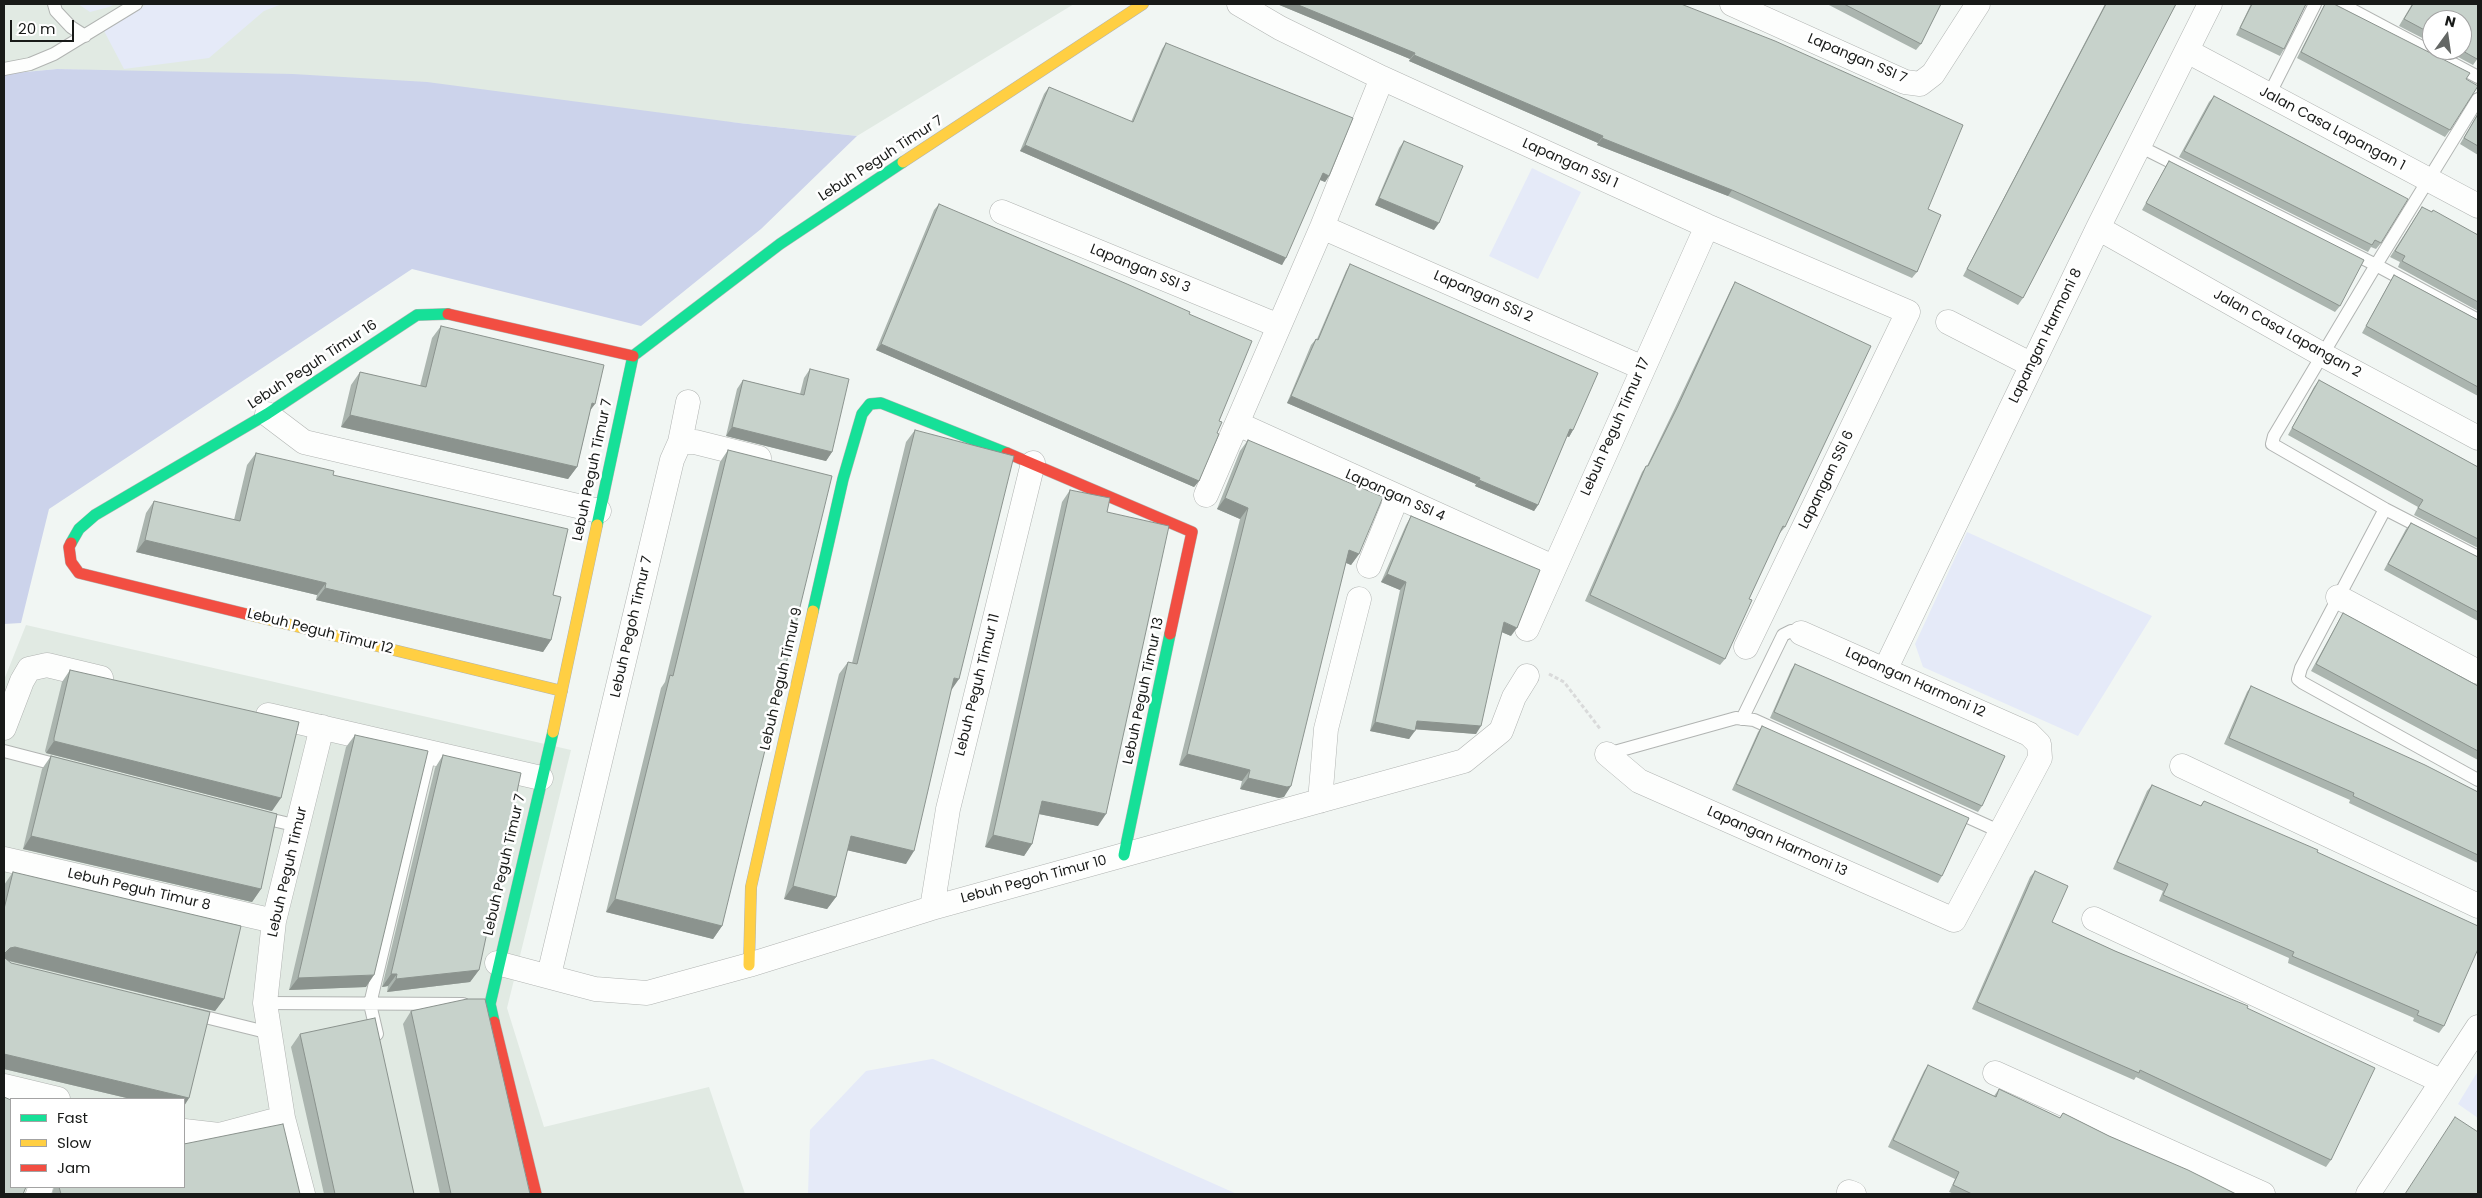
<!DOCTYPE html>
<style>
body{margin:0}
#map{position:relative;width:2482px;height:1198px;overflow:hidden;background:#f1f6f3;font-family:Poppins,sans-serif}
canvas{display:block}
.frame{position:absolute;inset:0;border:5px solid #181a18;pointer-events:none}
.legend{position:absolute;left:10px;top:1098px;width:175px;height:90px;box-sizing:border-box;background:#fff;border:1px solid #a3a3a3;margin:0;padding:6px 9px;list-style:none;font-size:15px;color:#181a18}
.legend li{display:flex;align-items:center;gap:10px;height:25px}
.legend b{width:25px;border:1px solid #a3a3a3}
.north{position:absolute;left:2422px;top:10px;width:50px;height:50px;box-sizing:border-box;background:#fff;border:1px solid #a3a3a3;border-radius:50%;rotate:14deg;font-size:14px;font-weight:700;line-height:20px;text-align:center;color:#181a18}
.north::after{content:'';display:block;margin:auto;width:18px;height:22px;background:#646765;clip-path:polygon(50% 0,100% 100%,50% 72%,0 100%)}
.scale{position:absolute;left:10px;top:20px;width:64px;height:22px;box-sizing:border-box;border:2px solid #181a18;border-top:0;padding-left:6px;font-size:15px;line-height:18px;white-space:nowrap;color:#181a18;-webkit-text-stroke:4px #fff;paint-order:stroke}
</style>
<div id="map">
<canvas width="2482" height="1198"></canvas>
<div class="frame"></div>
<ul class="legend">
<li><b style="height:6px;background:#16e098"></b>Fast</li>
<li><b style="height:6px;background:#ffcf43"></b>Slow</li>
<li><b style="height:6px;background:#f24e42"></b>Jam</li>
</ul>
<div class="north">N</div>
<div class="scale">20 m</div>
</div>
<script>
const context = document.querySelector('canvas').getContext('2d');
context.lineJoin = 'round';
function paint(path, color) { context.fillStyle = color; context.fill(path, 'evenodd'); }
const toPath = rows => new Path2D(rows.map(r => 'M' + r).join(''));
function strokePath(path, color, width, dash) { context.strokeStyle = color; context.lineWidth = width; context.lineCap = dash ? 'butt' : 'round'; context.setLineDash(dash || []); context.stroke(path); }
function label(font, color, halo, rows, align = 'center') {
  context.font = font + ' Poppins,sans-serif'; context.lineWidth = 5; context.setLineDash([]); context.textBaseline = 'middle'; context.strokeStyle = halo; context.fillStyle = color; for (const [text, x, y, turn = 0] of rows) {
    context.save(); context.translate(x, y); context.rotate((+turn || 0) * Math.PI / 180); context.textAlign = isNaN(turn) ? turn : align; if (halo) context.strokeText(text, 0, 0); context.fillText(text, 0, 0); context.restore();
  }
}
paint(toPath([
 [4,4,1074,4,857,136,739,123,111,71,57,69,4,74],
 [26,625,571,750,507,1008,544,1127,709,1087,745,1194,4,1194,4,680],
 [11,1099,184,1099,184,1187,11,1187]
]), '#e1eae3');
paint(toPath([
 [78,4,115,4,109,7,90,12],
 [147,4,282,4,264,11,209,58,124,69,103,29],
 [1532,168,1581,192,1538,279,1489,256],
 [1967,532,2152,616,2078,736,1923,667,1915,644],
 [932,1059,933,1059,1237,1194,808,1194,810,1130,866,1071],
 [2478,1071,2478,1118,2458,1104]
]), '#e5eaf8');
paint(toPath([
 [57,69,293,74,427,82,739,123,857,136,761,229,641,326,412,269,49,509,21,623,4,624,4,74]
]), '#ccd3eb');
const lane = toPath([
 [54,4,56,11,71,27,85,36],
 [2341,4,2478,77],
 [4,69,30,64,54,54,136,4],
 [2269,95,2315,4],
 [2139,146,2376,265,2478,320],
 [2385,509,2272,444,2274,436,2376,265,2478,99],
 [2478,557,2385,509,2301,668,2298,679,2303,683,2478,780],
 [1742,719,1783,635,1791,631,1801,633],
 [4,751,62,766],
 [1607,754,1736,718,1754,720,2001,832],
 [260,817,298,826],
 [265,1003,463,1004],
 [193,1014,270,1033],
 [377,1034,370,1004,430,752]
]);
const street = toPath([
 [1239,4,1280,28,1382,78,1707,226,1908,312,1746,647],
 [1732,4,1905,82,1920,84,1933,74,1978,4],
 [2187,51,2478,206],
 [1002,212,1279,326],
 [1322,227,1643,368],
 [2098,228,2323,355,2478,438],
 [1948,322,2032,365],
 [267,414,304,442,599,511],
 [1238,424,1553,567],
 [680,442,688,402],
 [1206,495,1322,227,1382,78],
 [1369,566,1397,497],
 [2338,597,2478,672],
 [1527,629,1707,226],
 [1885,670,2098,228,2210,4],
 [268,715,541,778],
 [4,728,22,681,29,669,47,665,101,678],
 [1607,754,1639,781,1954,920,2040,758,2039,744,2029,734,1801,633],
 [2182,766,2478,906],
 [1320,801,1326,729,1359,599],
 [4,859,274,921],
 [932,908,948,809,1033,463],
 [2094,919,2441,1081],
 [497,963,595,989,647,993,749,965,932,908,1464,761,1501,731,1514,697,1527,676],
 [549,975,672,460,680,442,695,442,759,458],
 [1995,1073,2263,1194],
 [4,1086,58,1099],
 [184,1131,219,1135,283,1118],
 [1849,1192,1854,1194],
 [38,1194,41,1187],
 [303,1194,283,1118,265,1003,274,921,322,727],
 [2368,1194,2478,1027]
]);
const fast = toPath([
 [597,525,633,356,780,244,903,162],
 [71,543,79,529,95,515,267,414,417,315,448,314],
 [813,611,843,479,862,414,870,404,881,403,1007,453],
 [1124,855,1170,634],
 [494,1022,490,1004,553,732]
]);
const slow = toPath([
 [903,162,1143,4],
 [246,614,562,691],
 [553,732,597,525],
 [749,965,751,887,813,611]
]);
const jam = toPath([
 [448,314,633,356],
 [1007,453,1192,532,1170,634],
 [71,543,69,547,71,562,79,573,246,614],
 [494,1022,536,1194]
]);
strokePath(lane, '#b1b4b2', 14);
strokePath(street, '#b1b4b2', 25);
strokePath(fast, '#b1b4b2', 12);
strokePath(slow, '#b1b4b2', 12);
strokePath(jam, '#b1b4b2', 12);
strokePath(toPath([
 [1549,674,1564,682,1601,730]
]), '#d9dada', 3, [4, 2.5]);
strokePath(lane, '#fdfefd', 12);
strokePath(street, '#fdfefd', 24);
strokePath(fast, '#16e098', 11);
strokePath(slow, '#ffcf43', 11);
strokePath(jam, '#f24e42', 11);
paint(toPath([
 [1277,4,1681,4,1928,209,1917,272,1912,278,1728,196,1597,145,1598,143,1409,61,1410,59],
 [1827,4,1941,4,1921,44,1916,50],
 [2105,4,2176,4,2023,298,2018,305,1963,276],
 [2251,4,2306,4,2284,49,2280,56,2236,35],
 [2325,4,2334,4,2450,130,2445,137,2297,58],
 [2412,4,2478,4,2478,58,2473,65,2445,50,2462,50,2432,20,2432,43,2399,26],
 [1166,43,1329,176,1325,182,1320,180,1282,265,1020,151,1044,94,1049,87,1131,122,1162,49],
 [2214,96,2381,243,2376,249,2371,247,2368,252,2179,157,2209,102],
 [2478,113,2478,155,2460,144],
 [1404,141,1434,230,1375,205,1399,148],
 [2169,161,2340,306,2335,312,2142,210,2165,168],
 [939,204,1219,421,1199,481,1194,487,876,350,934,210],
 [2422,207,2478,235,2478,311,2398,267,2400,262,2390,257],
 [1350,264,1573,430,1569,437,1567,436,1538,505,1534,511,1475,486,1476,484,1287,403,1311,345,1316,339,1317,339,1346,271],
 [2394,275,2478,320,2478,396,2362,333,2390,282],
 [1735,282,1785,527,1780,533,1779,533,1749,599,1725,659,1720,665,1585,601,1642,472,1646,466,1647,466,1673,412,1731,289],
 [441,326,590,412,577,467,568,479,341,427,351,385,360,372,420,386,432,338],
 [810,369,832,452,826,461,726,436,737,389,743,380,800,394,804,378],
 [2319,380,2478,467,2478,548,2414,515,2418,507,2288,435,2314,387],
 [915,430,951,691,906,864,847,850,836,897,827,909,784,899,839,674,848,662,852,663,906,442],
 [1248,440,1359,554,1351,565,1346,563,1284,797,1279,798,1240,789,1242,781,1179,765,1240,519,1217,509,1240,451],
 [728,450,722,926,713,939,606,912,661,688,665,682,720,462],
 [256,453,333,475,553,595,551,640,543,652,316,600,317,595,136,552,146,513,154,501,234,520,247,465],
 [1070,490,1098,826,1039,814,1032,844,1024,856,985,847,1062,502],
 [1411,516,1511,636,1502,632,1476,734,1415,729,1409,739,1370,731,1400,590,1381,582,1406,525],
 [2411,523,2478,557,2478,621,2384,570,2406,529],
 [2343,613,2478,686,2478,760,2311,671,2339,620],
 [1795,664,1982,806,1978,812,1770,718,1791,670],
 [70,670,272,811,46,753,45,751,62,682],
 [2251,686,2478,792,2478,863,2349,803,2350,800,2224,744,2247,692],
 [1762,726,1942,876,1938,883,1732,790,1758,732],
 [355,735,366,987,289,990,346,747],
 [443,755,479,970,470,982,387,992,388,986,382,987,435,768],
 [51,756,261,889,252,902,23,849,42,769],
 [2152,785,2200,806,2204,801,2317,852,2444,1026,2439,1033,2413,1021,2414,1018,2288,963,2289,958,2159,901,2163,891,2113,869,2147,791],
 [2035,871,2052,922,2115,951,2247,1008,2331,1160,2326,1167,2136,1077,2134,1080,1972,1009,2030,877],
 [13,872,224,999,215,1011,8,961,189,1098,184,1106,184,1099,131,1099,4,1069,4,885],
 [411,1011,530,1194,440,1194,403,1024],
 [300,1034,414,1194,324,1194,291,1047],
 [1928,1065,1994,1096,1999,1089,2060,1118,2063,1113,2109,1136,2235,1194,1954,1194,1949,1192,1955,1179,1888,1147,1924,1071],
 [54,1187,184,1187,300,1194,52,1194]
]), '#abb5af');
paint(toPath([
 [1277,4,1296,4,1415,53,1410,59],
 [1414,55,1603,136,1598,143,1409,61],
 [1602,138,1732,190,1728,196,1597,145],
 [1025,145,1286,258,1282,265,1020,151],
 [1323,173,1329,176,1325,182,1318,179],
 [1379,198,1439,223,1434,230,1375,205],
 [881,344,1199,481,1194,487,876,350],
 [1291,396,1480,478,1476,484,1287,403],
 [592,403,595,404,586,416],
 [350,415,577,467,568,479,341,427],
 [732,427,832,452,826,461,726,436],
 [1570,429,1573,430,1569,437,1566,436],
 [1479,480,1538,505,1534,511,1475,486],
 [1225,498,1248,508,1240,519,1217,509],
 [145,540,326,583,317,595,136,552],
 [1349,550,1359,554,1351,565,1342,561],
 [1387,574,1406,582,1400,590,1381,582],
 [325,588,551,640,543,652,316,600],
 [1504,622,1517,628,1511,636,1499,631],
 [954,678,959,679,950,692],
 [1417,721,1481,726,1476,734,1411,729],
 [1375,722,1415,731,1409,739,1370,731],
 [54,741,281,798,272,811,46,753],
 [1187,754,1250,770,1242,781,1179,765],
 [1248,778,1291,786,1284,797,1279,798,1240,789],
 [1042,801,1106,814,1098,826,1034,813],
 [993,835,1032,844,1024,856,985,847],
 [31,836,261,889,252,902,23,849],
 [851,836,914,851,906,864,842,849],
 [793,886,836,897,827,909,784,899],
 [615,899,722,926,713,939,606,912],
 [15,947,224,999,215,1011,6,960,4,955,10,948],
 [479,970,470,982,387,992,396,979],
 [391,974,397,974,388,986,382,987],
 [374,975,366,987,289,990,298,978],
 [4,1054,189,1098,184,1106,184,1099,131,1099,4,1069]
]), '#8b938e');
const building = toPath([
 [1296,4,1681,4,1775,41,1963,125,1928,209,1941,215,1917,272,1732,190,1602,138,1603,136,1414,55,1415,53,1296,4],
 [1844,4,1941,4,1921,44,1844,4],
 [2106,4,2176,4,2023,298,1967,269,2106,4],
 [2252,4,2306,4,2284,49,2240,28,2252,4],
 [2325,4,2334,4,2470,73,2466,79,2478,86,2450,130,2301,52,2325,4],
 [2413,4,2478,4,2478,57,2477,59,2461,50,2462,50,2462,20,2432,20,2432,34,2404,19,2413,4],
 [1166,43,1353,118,1329,176,1323,173,1286,258,1025,145,1049,87,1133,122,1166,43],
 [2214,96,2408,199,2381,243,2375,240,2372,245,2184,151,2214,96],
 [2478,114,2478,146,2464,138,2478,114],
 [1404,141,1463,166,1439,223,1379,198,1404,141],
 [2169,161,2364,260,2340,306,2146,203,2169,161],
 [939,204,1127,284,1190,312,1189,314,1252,341,1219,421,1222,422,1217,433,1219,434,1199,481,881,344,939,204],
 [2422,207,2432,212,2433,210,2478,235,2478,302,2402,261,2405,256,2395,251,2422,207],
 [1350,264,1598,373,1573,430,1570,429,1538,505,1479,480,1480,478,1291,396,1316,339,1318,340,1350,264],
 [2394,275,2478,320,2478,387,2366,326,2394,275],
 [1735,282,1871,346,1785,527,1783,526,1749,599,1752,600,1725,659,1590,595,1646,466,1648,466,1678,406,1735,282],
 [441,326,604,365,595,404,592,403,577,467,350,415,360,372,426,387,441,326],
 [810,369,849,379,832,452,732,427,743,380,804,395,810,369],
 [2319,380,2478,467,2478,539,2418,508,2423,500,2292,428,2319,380],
 [915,430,1014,456,959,679,954,678,914,851,851,836,836,897,793,886,848,662,857,664,915,430],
 [1248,440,1383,497,1359,554,1349,550,1291,786,1287,787,1248,778,1250,770,1187,754,1248,508,1225,498,1248,440],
 [728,450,832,476,722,926,615,899,670,675,673,676,728,450],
 [256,453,334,471,333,475,568,529,553,595,561,597,551,640,325,588,326,583,145,540,154,501,240,521,256,453],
 [1070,490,1110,498,1107,512,1169,526,1106,814,1042,801,1032,844,993,835,1070,490],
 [1411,516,1540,570,1517,628,1504,622,1481,726,1417,721,1415,731,1375,722,1406,582,1387,574,1411,516],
 [2411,523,2478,557,2478,612,2388,564,2411,523],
 [2343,613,2478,686,2478,751,2316,664,2343,613],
 [1795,664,2005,756,1982,806,1774,712,1795,664],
 [70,670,299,722,281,798,54,741,54,738,70,670],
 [2251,686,2425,765,2478,792,2478,855,2353,796,2354,793,2229,738,2251,686],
 [1762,726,1969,818,1942,876,1736,784,1762,726],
 [355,735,428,751,374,975,298,978,355,735],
 [443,755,521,773,479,970,396,979,397,974,391,974,443,755],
 [51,756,277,814,261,889,31,836,51,756],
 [2152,785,2201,806,2204,801,2318,850,2317,852,2478,926,2478,949,2444,1026,2417,1015,2419,1011,2292,956,2294,952,2163,895,2168,884,2117,862,2152,785],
 [2035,871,2068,886,2052,922,2115,951,2248,1006,2247,1008,2375,1068,2331,1160,2140,1070,2139,1073,1977,1002,2035,871],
 [13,872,241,926,224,999,15,947,10,948,5,953,5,958,11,963,210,1012,189,1098,4,1054,4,909,13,872],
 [467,999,485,999,530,1194,451,1194,411,1011,467,999],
 [375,1018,414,1194,335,1194,300,1034,375,1018],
 [1928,1065,1996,1097,1999,1089,2060,1118,2063,1113,2109,1136,2188,1170,2236,1194,1972,1194,1953,1185,1959,1172,1893,1140,1928,1065],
 [4,1097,11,1100,11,1187,26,1187,23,1194,4,1194,4,1097],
 [2455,1117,2478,1132,2478,1194,2405,1194,2455,1117],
 [283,1124,300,1194,61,1194,59,1187,184,1187,184,1144,283,1124]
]);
paint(building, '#c7d2cb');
strokePath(building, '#8b938e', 1);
label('14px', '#181a18', '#fff', [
 ["Lapangan SSI 7",1857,59,23],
 ["Jalan Casa Lapangan 1",2332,129,28],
 ["Lebuh Peguh Timur 7",881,159,-33],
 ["Lapangan SSI 1",1570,164,24],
 ["Lapangan SSI 3",1140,269,22],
 ["Lapangan SSI 2",1483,297,24],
 ["Jalan Casa Lapangan 2",2287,334,29],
 ["Lapangan Harmoni 8",2046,336,-64],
 ["Lebuh Peguh Timur 16",313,365,-33],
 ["Lebuh Peguh Timur 17",1616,427,-66],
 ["Lebuh Peguh Timur 7",593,470,-78],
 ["Lapangan SSI 6",1827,480,-64],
 ["Lapangan SSI 4",1395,496,24],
 ["Lebuh Pegoh Timur 7",632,627,-77],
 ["Lebuh Peguh Timur 12",320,632,14],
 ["Lebuh Peguh Timur 9",782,679,-77],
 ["Lapangan Harmoni 12",1915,683,24],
 ["Lebuh Peguh Timur 11",978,685,-76],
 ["Lebuh Peguh Timur 13",1144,691,-78],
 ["Lapangan Harmoni 13",1777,842,24],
 ["Lebuh Peguh Timur 7",505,865,-77],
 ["Lebuh Peguh Timur",288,872,-77],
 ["Lebuh Pegoh Timur 10",1034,880,-15],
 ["Lebuh Peguh Timur 8",139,890,13]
]);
</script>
